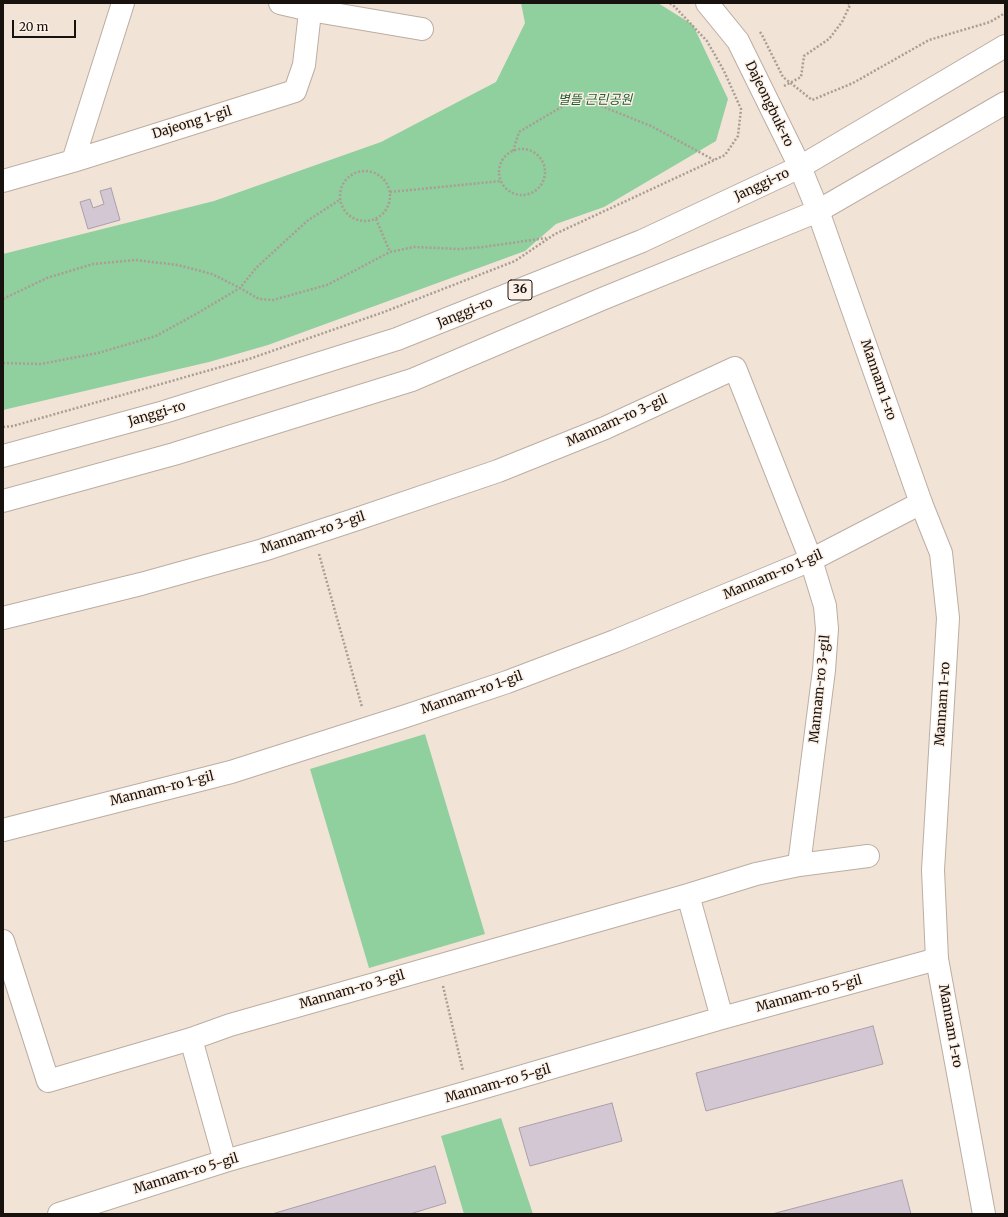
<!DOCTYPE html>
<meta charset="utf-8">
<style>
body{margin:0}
#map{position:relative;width:1008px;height:1217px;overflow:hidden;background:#f2e3d7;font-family:Merriweather,serif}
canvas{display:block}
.frame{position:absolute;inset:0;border:4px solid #17120e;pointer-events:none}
.scale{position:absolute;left:12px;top:20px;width:64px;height:18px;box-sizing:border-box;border:2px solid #17120e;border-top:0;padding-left:5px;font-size:12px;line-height:14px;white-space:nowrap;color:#17120e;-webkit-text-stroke:3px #fdf1e7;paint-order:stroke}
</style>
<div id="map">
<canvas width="1008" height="1217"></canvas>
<div class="frame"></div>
<div class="scale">20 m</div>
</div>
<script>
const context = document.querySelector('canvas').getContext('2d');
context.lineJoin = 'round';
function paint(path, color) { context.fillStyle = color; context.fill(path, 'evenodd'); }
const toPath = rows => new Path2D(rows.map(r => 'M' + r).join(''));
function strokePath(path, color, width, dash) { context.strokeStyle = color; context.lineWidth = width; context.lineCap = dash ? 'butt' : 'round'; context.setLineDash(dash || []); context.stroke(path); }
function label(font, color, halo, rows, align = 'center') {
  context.font = font + ' Merriweather,"Noto Sans KR",serif'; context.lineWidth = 3; context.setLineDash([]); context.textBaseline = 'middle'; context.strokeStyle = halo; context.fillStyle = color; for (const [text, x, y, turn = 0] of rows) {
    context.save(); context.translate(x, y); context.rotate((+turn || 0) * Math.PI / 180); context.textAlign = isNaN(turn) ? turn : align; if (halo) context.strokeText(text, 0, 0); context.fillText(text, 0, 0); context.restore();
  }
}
paint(toPath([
 [521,3,658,3,693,25,728,99,716,141,604,207,556,224,525,251,268,345,209,362,3,410,3,254,214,201,381,142,496,82,525,23],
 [425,734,485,934,369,968,310,769],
 [501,1118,533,1214,464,1214,441,1136]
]), '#90cf9e');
const building = toPath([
 [111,188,120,220,88,229,80,202,90,199,93,208,104,204,100,191,111,188],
 [873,1026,883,1064,706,1111,696,1073,873,1026],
 [612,1103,622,1141,530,1166,519,1128,612,1103],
 [435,1166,446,1203,410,1214,272,1214,435,1166],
 [902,1180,911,1214,772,1214,902,1180]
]);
paint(building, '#d4c7d4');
strokePath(building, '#aa9eaa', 1);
const street = toPath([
 [280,3,310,10,422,29],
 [73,161,123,3],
 [3,181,73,161,295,91,304,65,311,3],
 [3,618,141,584,263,550,357,519,498,471,605,428,735,368,811,560,825,606,827,629,824,670,799,865],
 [3,830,231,772,406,716,507,682,615,641,811,560,921,503],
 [688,895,722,1018],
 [3,941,48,1081,191,1039,230,1025,688,895,756,874,799,865,868,856],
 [191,1039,225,1161],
 [59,1214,225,1161,468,1092,722,1018,937,959]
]);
const secondary = toPath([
 [707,3,738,41,800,167,818,211,921,503,941,553,948,618,933,870,937,959,984,1214]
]);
const primary = toPath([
 [3,456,164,412,397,339,642,241,800,167,1005,46],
 [3,501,174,454,412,380,602,299,818,211,1005,103]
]);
strokePath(street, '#bcada2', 24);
strokePath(secondary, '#bcada2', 24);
strokePath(primary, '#bcada2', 24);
strokePath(toPath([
 [760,32,762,35,783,77,812,100,853,83,929,40,990,22,1005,13],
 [784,86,801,77,804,56,829,39,842,22,850,5,848,3],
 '499 172a23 23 0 1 1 46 0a23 23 0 1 1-46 0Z',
 [513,151,519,132,575,99,589,101,651,126,714,160],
 '340 196a25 25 0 1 1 50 0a25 25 0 1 1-50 0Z',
 [390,192,501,181],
 [376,219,390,252],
 [3,299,47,278,93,264,135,260,178,265,212,274,240,288,259,299,273,300,327,285,390,252,414,247,460,249,483,247,546,238],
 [3,363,41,364,98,353,156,336,196,314,240,288,256,268,307,221,341,199],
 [3,427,13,426,249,359,384,312,515,261,555,234,725,155,738,136,741,109,724,71,707,41,673,5,669,3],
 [319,554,362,707],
 [443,986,463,1071]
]), '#a99d94', 2.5, [2, 2]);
strokePath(street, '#fff', 22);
strokePath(secondary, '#fff', 22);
strokePath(primary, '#fff', 22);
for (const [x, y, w] of [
 [520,290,24]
]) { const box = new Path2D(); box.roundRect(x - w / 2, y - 10, w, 20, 3); context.fillStyle = '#fdf1e7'; context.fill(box); strokePath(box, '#17120e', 1); }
label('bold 12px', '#17120e', null, [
 ["36",520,290]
]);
label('italic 13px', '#205e34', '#fdf1e7', [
 ["별뜰 근린공원",595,100]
]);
label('13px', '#17120e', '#fdf1e7', [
 ["Dajeongbuk-ro",769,104,64],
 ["Dajeong 1-gil",192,123,-17],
 ["Janggi-ro",762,185,-25],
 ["Janggi-ro",465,313,-22],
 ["Mannam 1-ro",878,380,71],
 ["Janggi-ro",157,414,-16],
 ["Mannam-ro 3-gil",617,421,-24],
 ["Mannam-ro 3-gil",313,533,-18],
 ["Mannam-ro 1-gil",773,575,-23],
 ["Mannam-ro 3-gil",820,689,-84],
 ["Mannam-ro 1-gil",472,693,-19],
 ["Mannam 1-ro",943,704,-86],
 ["Mannam-ro 1-gil",162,789,-14],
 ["Mannam-ro 3-gil",352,990,-16],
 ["Mannam-ro 5-gil",809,994,-15],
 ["Mannam 1-ro",950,1026,80],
 ["Mannam-ro 5-gil",498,1084,-16],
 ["Mannam-ro 5-gil",186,1174,-17]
]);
</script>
